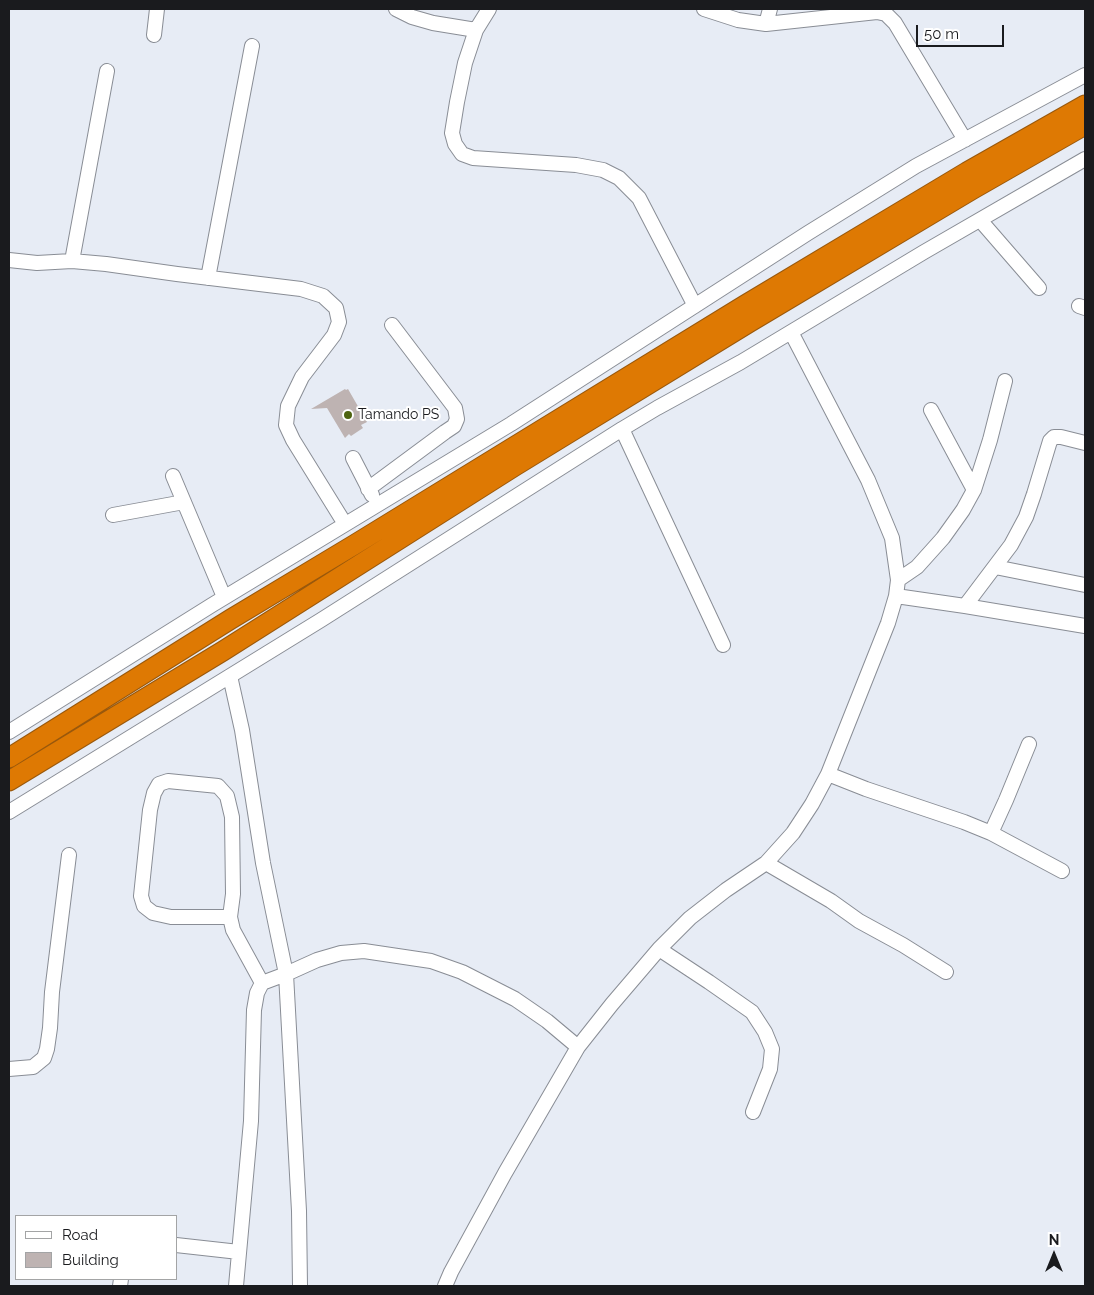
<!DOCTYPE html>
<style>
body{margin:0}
#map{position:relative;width:1094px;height:1295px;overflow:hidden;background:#e7ecf5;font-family:Raleway,sans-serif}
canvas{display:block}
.frame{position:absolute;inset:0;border:10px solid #1a1b1e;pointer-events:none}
.legend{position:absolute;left:15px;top:1215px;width:162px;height:65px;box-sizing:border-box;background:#fff;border:1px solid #a3a4a5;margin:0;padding:6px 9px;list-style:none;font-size:15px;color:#1a1b1e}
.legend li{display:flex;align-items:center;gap:10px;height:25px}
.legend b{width:25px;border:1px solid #a3a4a5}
.north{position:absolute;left:1029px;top:1230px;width:50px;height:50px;-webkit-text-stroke:4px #fff;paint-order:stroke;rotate:0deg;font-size:14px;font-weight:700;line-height:20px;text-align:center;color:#1a1b1e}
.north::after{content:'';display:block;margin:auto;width:18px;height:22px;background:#1a1b1e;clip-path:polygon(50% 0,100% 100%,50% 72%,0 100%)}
.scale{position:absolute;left:916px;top:25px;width:88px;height:22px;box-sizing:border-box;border:2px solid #1a1b1e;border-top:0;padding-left:6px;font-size:15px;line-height:18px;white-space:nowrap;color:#1a1b1e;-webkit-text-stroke:4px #fff;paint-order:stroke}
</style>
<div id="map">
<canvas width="1094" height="1295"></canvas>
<div class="frame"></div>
<ul class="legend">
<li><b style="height:6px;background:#fff"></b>Road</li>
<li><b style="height:14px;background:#beb3b2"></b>Building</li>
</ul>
<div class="north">N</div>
<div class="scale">50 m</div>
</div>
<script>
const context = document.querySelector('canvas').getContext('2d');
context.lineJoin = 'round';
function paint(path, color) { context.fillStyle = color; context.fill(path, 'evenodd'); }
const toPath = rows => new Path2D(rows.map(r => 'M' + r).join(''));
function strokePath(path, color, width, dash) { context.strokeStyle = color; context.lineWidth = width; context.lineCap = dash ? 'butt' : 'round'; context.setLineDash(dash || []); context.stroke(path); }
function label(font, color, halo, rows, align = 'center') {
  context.font = font + ' Raleway,sans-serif'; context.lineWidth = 4; context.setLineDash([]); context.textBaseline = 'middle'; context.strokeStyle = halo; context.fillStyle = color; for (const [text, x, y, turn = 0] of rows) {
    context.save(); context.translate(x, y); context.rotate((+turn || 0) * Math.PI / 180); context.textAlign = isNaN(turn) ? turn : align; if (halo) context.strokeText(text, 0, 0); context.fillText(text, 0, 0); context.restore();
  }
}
paint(toPath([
 [345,389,346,390,348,389,367,422,361,425,363,428,351,436,349,434,345,438,327,408,311,409]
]), '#beb3b2');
const minor = toPath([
 [396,9,412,17,433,23,476,30],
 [489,9,476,30,465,63,457,102,452,133,455,144,462,154,473,158,576,165,603,170,619,178,639,198,695,306],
 [704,9,738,20,766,24,877,12,886,14,895,23,965,140],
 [766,24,770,9],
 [154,35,157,9],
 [980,220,1039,288],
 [9,260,37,263,72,261,106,264,177,274,301,289,323,296,336,308,339,322,334,335,302,377,288,406,286,425,293,440,345,524],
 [72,261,107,71],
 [208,278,252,46],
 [1079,306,1085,308],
 [931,410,974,490],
 [622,429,723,645],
 [353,458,372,495],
 [173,476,224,597],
 [368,489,445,432,454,426,457,419,455,408,392,325],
 [113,515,184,502],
 [995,567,1085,585],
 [898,580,917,567,943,538,963,510,974,490,990,440,1005,381],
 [896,596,965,606,1085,626],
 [965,606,1011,545,1026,517,1034,494,1050,441,1054,437,1061,437,1085,443],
 [230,676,242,730,263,863,286,974,299,1211,300,1286],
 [9,732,212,605,511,424,808,233,916,166,1085,75],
 [828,774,866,789,964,822,991,833,1062,871],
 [9,812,321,620,622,429,657,408,741,362,924,252,1085,159],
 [991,833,1006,800,1029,744],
 [766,863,831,901,859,921,903,945,946,972],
 [230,917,171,917,153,913,144,906,141,896,150,810,154,793,159,784,168,781,218,786,227,796,232,817,233,894,230,917,233,930,262,983],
 [659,949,709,982,752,1012,765,1032,772,1049,770,1069,753,1112],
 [9,1069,33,1067,44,1058,47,1049,50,1028,52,992,69,855],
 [176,1245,239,1252],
 [120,1286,121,1279],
 [236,1286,251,1121,254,1010,257,993,262,983,286,974,317,960,341,953,364,951,431,961,462,972,515,999,547,1021,578,1047],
 [445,1286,451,1272,505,1173,578,1047,612,1004,659,949,690,918,726,890,766,863,793,833,812,804,828,774,888,623,896,596,898,580,892,538,868,480,791,332]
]);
const highway = toPath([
 [9,758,231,619,354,545,745,305,967,172,1085,105],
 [9,781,223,651,515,466,750,322,973,189,1085,125]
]);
strokePath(minor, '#898d95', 16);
strokePath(highway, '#99580c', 21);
strokePath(minor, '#fff', 14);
strokePath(highway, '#de7903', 19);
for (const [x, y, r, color] of [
 [348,415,5,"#4d630f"]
]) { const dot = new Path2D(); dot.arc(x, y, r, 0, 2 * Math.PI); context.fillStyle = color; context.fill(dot); strokePath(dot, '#fff', 2); }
label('14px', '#1a1b1e', '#fff', [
 ["Tamando PS",358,415]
], 'left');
</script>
